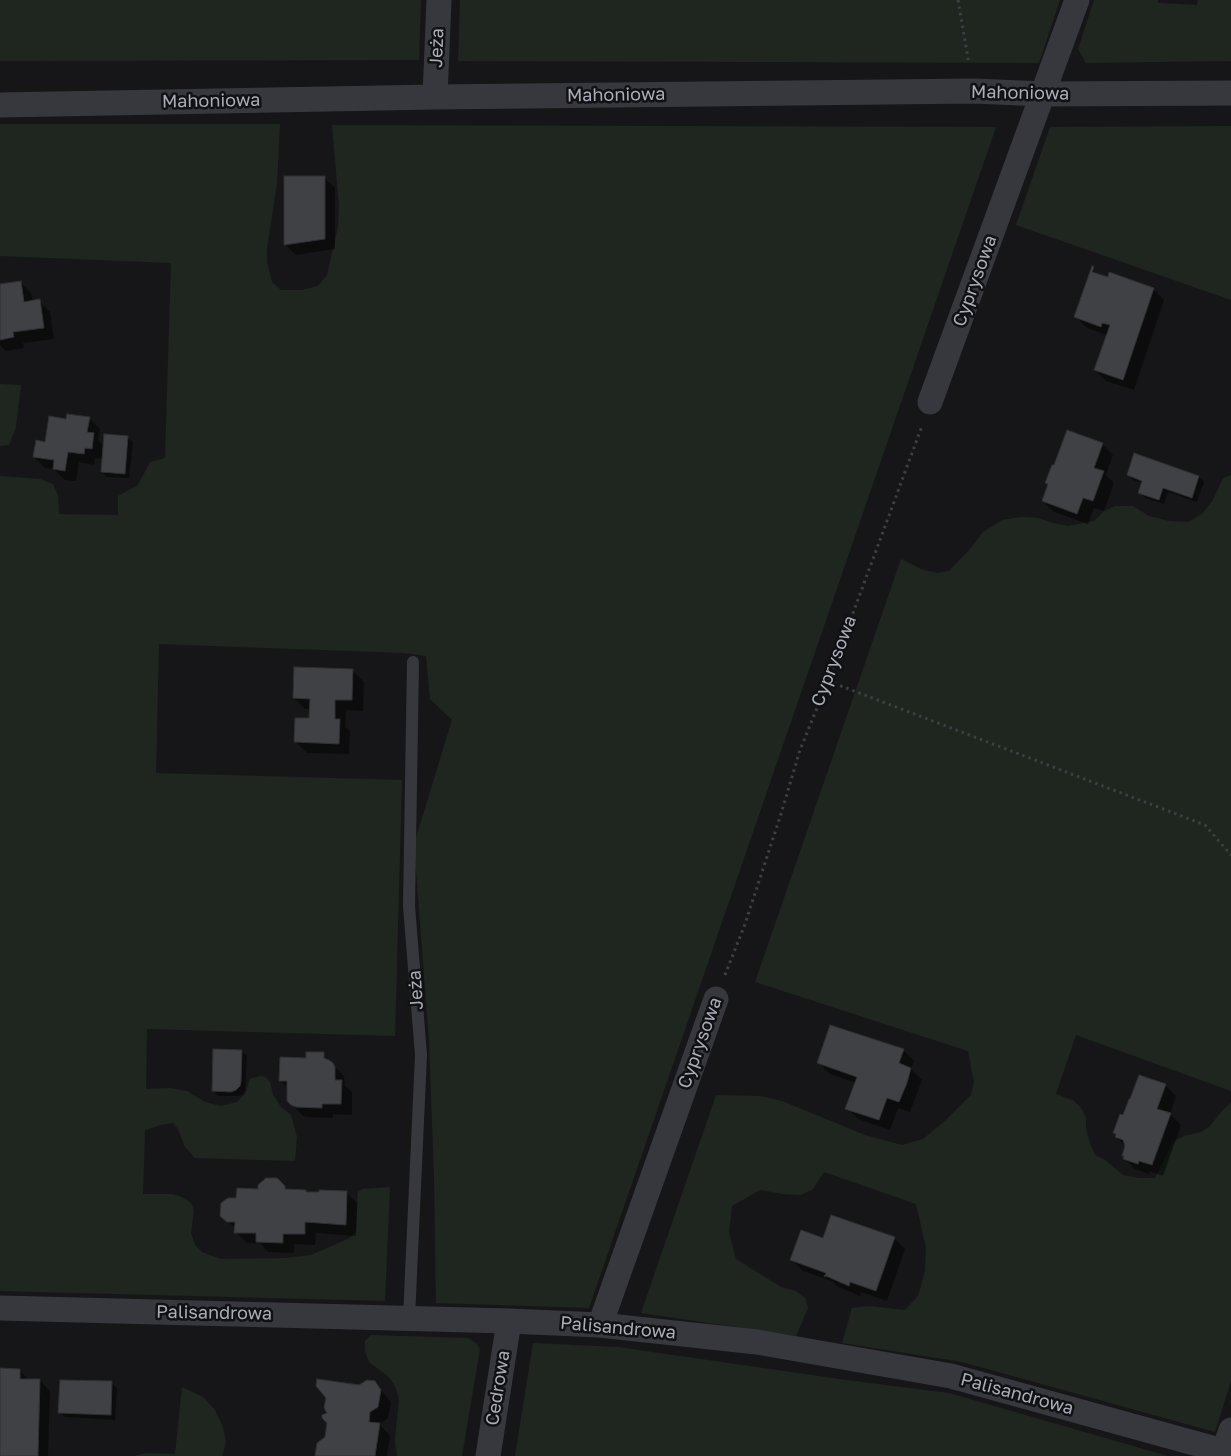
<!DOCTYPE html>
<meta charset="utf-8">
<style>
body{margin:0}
canvas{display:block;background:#161618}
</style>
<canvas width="1231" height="1456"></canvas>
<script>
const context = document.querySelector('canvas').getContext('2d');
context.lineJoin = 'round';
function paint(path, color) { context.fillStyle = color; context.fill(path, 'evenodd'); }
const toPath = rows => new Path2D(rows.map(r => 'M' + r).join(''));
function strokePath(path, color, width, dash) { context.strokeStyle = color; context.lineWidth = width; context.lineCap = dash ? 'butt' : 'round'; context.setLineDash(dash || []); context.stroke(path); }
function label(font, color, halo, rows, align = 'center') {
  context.font = font + ' "Golos Text",sans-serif'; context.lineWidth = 5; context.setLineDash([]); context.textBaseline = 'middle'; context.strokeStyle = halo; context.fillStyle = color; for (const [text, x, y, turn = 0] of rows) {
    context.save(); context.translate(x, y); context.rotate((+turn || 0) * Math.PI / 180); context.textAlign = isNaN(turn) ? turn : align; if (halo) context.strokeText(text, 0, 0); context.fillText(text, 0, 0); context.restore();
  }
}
paint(toPath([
 [0,0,421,0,419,60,0,61],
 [460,0,1060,0,1039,63,458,61],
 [1094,0,1158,0,1158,3,1197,5,1198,0,1231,0,1231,61,1086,63,1078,49],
 [0,124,280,124,277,183,267,249,267,262,272,282,281,290,302,290,318,286,327,275,338,227,339,206,332,125,996,127,589,1308,436,1303,434,1176,429,1041,414,844,452,720,430,699,426,656,404,653,159,644,156,773,402,780,395,1036,147,1029,146,1089,169,1088,187,1091,205,1102,221,1106,237,1102,245,1094,250,1079,260,1076,265,1077,270,1082,273,1095,281,1107,291,1115,297,1137,295,1161,195,1158,185,1147,178,1129,173,1123,161,1125,145,1130,143,1194,173,1194,184,1198,191,1203,194,1210,191,1233,195,1245,202,1252,221,1259,286,1258,311,1255,350,1238,356,1231,358,1192,362,1189,390,1187,385,1301,0,1291,0,476,40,479,53,484,58,495,59,514,118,515,118,496,138,485,150,462,165,458,171,263,0,256],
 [1231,126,1231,300,1016,225,1050,127],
 [0,384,21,385,16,427,9,445,0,446],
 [1231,475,1231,1091,1076,1035,1056,1094,1074,1101,1081,1108,1086,1118,1086,1129,1090,1143,1095,1155,1105,1160,1123,1175,1139,1178,1155,1178,1173,1142,1184,1136,1201,1132,1209,1127,1222,1111,1231,1103,1231,1381,1215,1432,962,1362,842,1343,852,1308,869,1306,905,1310,918,1296,925,1271,926,1248,916,1204,824,1172,812,1190,800,1195,783,1194,760,1190,732,1206,729,1233,736,1259,781,1287,796,1291,805,1298,808,1308,796,1336,641,1313,716,1095,760,1096,782,1101,865,1135,902,1145,923,1139,947,1119,971,1095,974,1082,968,1051,755,982,901,559,921,569,937,573,949,571,971,548,983,532,1002,520,1021,517,1038,518,1053,523,1068,526,1094,521,1104,511,1115,506,1133,506,1149,516,1169,521,1188,522,1202,514,1213,500,1223,478],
 [371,1335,468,1338,477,1344,480,1349,462,1456,397,1456,395,1441,399,1398,394,1384,388,1376,369,1362,365,1351,365,1341],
 [533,1343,618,1347,846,1380,949,1393,1168,1456,515,1456],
 [182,1387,203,1397,215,1410,223,1427,226,1442,222,1456,134,1456,146,1453,175,1454]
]), '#1e261f');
paint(toPath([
 [324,177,335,188,335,249,296,255,285,244],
 [1108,278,1153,289,1164,300,1134,390,1106,381,1095,370,1107,335,1087,328,1076,317],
 [20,282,31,293,33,302,39,301,50,312,54,339,23,343,24,348,6,351,0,345,0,285],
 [89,418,100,429,98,440,104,446,127,437,133,442,129,478,107,477,102,472,103,459,95,458,94,465,79,462,76,481,65,480,54,469,45,468,34,457,67,421],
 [1102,444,1113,455,1106,475,1114,483,1104,511,1094,508,1088,524,1054,512,1043,501,1049,485,1047,483],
 [1128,475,1199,477,1204,482,1197,502,1168,492,1164,504,1145,498,1140,492,1143,483,1133,480],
 [353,671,364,682,363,711,346,710,345,727,350,731,349,754,307,753,296,742,310,720,311,709,305,709,294,698],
 [903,1050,914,1061,911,1069,922,1080,910,1112,898,1108,890,1130,858,1119,847,1108,856,1083,830,1074,819,1063],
 [241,1051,247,1056,245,1091,242,1095,237,1096,218,1096,213,1090],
 [323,1054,344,1076,345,1086,352,1092,352,1115,333,1114,333,1118,308,1117,303,1116,292,1104,288,1088,280,1080,307,1059],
 [1165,1085,1176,1096,1170,1114,1181,1125,1163,1176,1150,1171,1149,1174,1135,1169,1124,1158,1125,1157,1123,1155,1126,1146,1116,1137,1117,1135,1114,1133,1123,1117],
 [277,1179,289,1191,306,1191,307,1193,346,1192,357,1203,356,1236,316,1233,315,1245,294,1244,294,1253,268,1252,260,1243,247,1243,236,1232,236,1229,221,1215,237,1200,259,1190],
 [894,1238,905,1249,887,1301,861,1292,860,1296,837,1286,832,1281,803,1271,792,1260,824,1240],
 [0,1370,19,1370,29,1380,40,1380,50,1391,48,1456,0,1456],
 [374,1382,391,1402,388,1418,381,1423,381,1426,390,1436,387,1456,317,1456,326,1438,329,1413,359,1386],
 [111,1383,117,1388,115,1420,65,1417,59,1412]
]), '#0007');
const building = toPath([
 [284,176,325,176,325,239,284,245,284,176],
 [1092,266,1094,267,1092,272,1108,277,1109,272,1154,288,1123,380,1094,370,1110,325,1102,323,1101,327,1074,317,1092,266],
 [21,281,24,302,40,299,44,328,13,332,14,337,0,340,0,284,21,281],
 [67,414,90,417,87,432,94,433,92,449,85,448,84,454,68,452,65,471,53,469,54,460,33,457,36,440,45,442,49,416,66,419,67,414],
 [1067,430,1103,443,1094,468,1104,471,1093,501,1083,498,1077,514,1042,501,1048,484,1045,483,1052,465,1054,465,1067,430],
 [104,434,128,436,125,474,101,472,104,434],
 [1134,453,1199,476,1192,498,1163,488,1159,500,1138,493,1142,481,1127,475,1134,453],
 [294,667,353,669,352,700,335,700,335,719,340,719,339,744,294,742,295,718,309,718,310,699,293,698,294,667],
 [830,1025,904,1049,899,1063,911,1068,907,1083,899,1102,887,1098,879,1120,845,1109,857,1077,817,1063,830,1025],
 [213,1049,242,1050,241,1082,240,1086,236,1090,231,1092,212,1091,213,1049],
 [306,1052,324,1052,324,1058,329,1060,333,1063,335,1067,335,1080,342,1080,341,1104,322,1104,322,1108,296,1107,291,1105,287,1101,287,1081,279,1081,280,1057,306,1058,306,1052],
 [1139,1075,1166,1084,1157,1109,1171,1113,1152,1165,1139,1161,1138,1164,1123,1159,1124,1156,1122,1156,1125,1146,1123,1140,1115,1137,1116,1134,1113,1133,1120,1114,1123,1115,1129,1099,1130,1099,1139,1075],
 [266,1178,277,1178,285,1186,285,1189,306,1190,306,1192,319,1192,319,1190,347,1191,346,1225,305,1222,305,1234,283,1234,283,1243,256,1242,256,1233,234,1233,235,1222,227,1222,220,1216,221,1203,228,1198,236,1198,237,1188,258,1189,258,1185,266,1178],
 [831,1215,895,1237,876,1291,850,1282,849,1286,826,1276,824,1277,826,1273,790,1260,801,1230,823,1238,831,1215],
 [0,1368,20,1369,20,1379,40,1379,38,1456,0,1456,0,1368],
 [317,1379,359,1385,367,1380,375,1381,381,1390,378,1407,370,1412,369,1422,380,1423,375,1456,315,1456,317,1443,325,1437,327,1423,322,1418,322,1415,327,1413,324,1408,326,1398,316,1386,317,1379],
 [60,1380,112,1381,111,1415,58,1413,60,1380]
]);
paint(building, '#404145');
strokePath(building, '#303034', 1);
strokePath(toPath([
 [958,0,969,64],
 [828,681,1205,825,1231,855],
 [725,975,745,924,781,814,800,750,828,681,922,426]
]), '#3d3f44', 3, [2.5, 4]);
strokePath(toPath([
 [409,1318,421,1055,409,906,413,662]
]), '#37383d', 12);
strokePath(toPath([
 [435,97,439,0],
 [0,105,435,97,974,91,1043,94,1231,93],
 [930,402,1077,0],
 [0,1308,509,1321,600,1325,757,1342,951,1376,1223,1451],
 [600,1325,716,999],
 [488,1456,509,1321],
 [1222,1456,1231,1430]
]), '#37383d', 25);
label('18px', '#a8adb8', '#111113', [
 ["Jeża",437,48,-88],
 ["Mahoniowa",1020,93,1],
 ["Mahoniowa",616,95,-1],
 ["Mahoniowa",211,101,-1],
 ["Cyprysowa",975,281,-70],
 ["Cyprysowa",834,661,-69],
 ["Jeża",416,990,-94],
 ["Cyprysowa",700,1043,-70],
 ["Palisandrowa",214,1313,1],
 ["Palisandrowa",618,1328,5],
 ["Cedrowa",498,1388,-81],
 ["Palisandrowa",1017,1394,15]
]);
</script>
